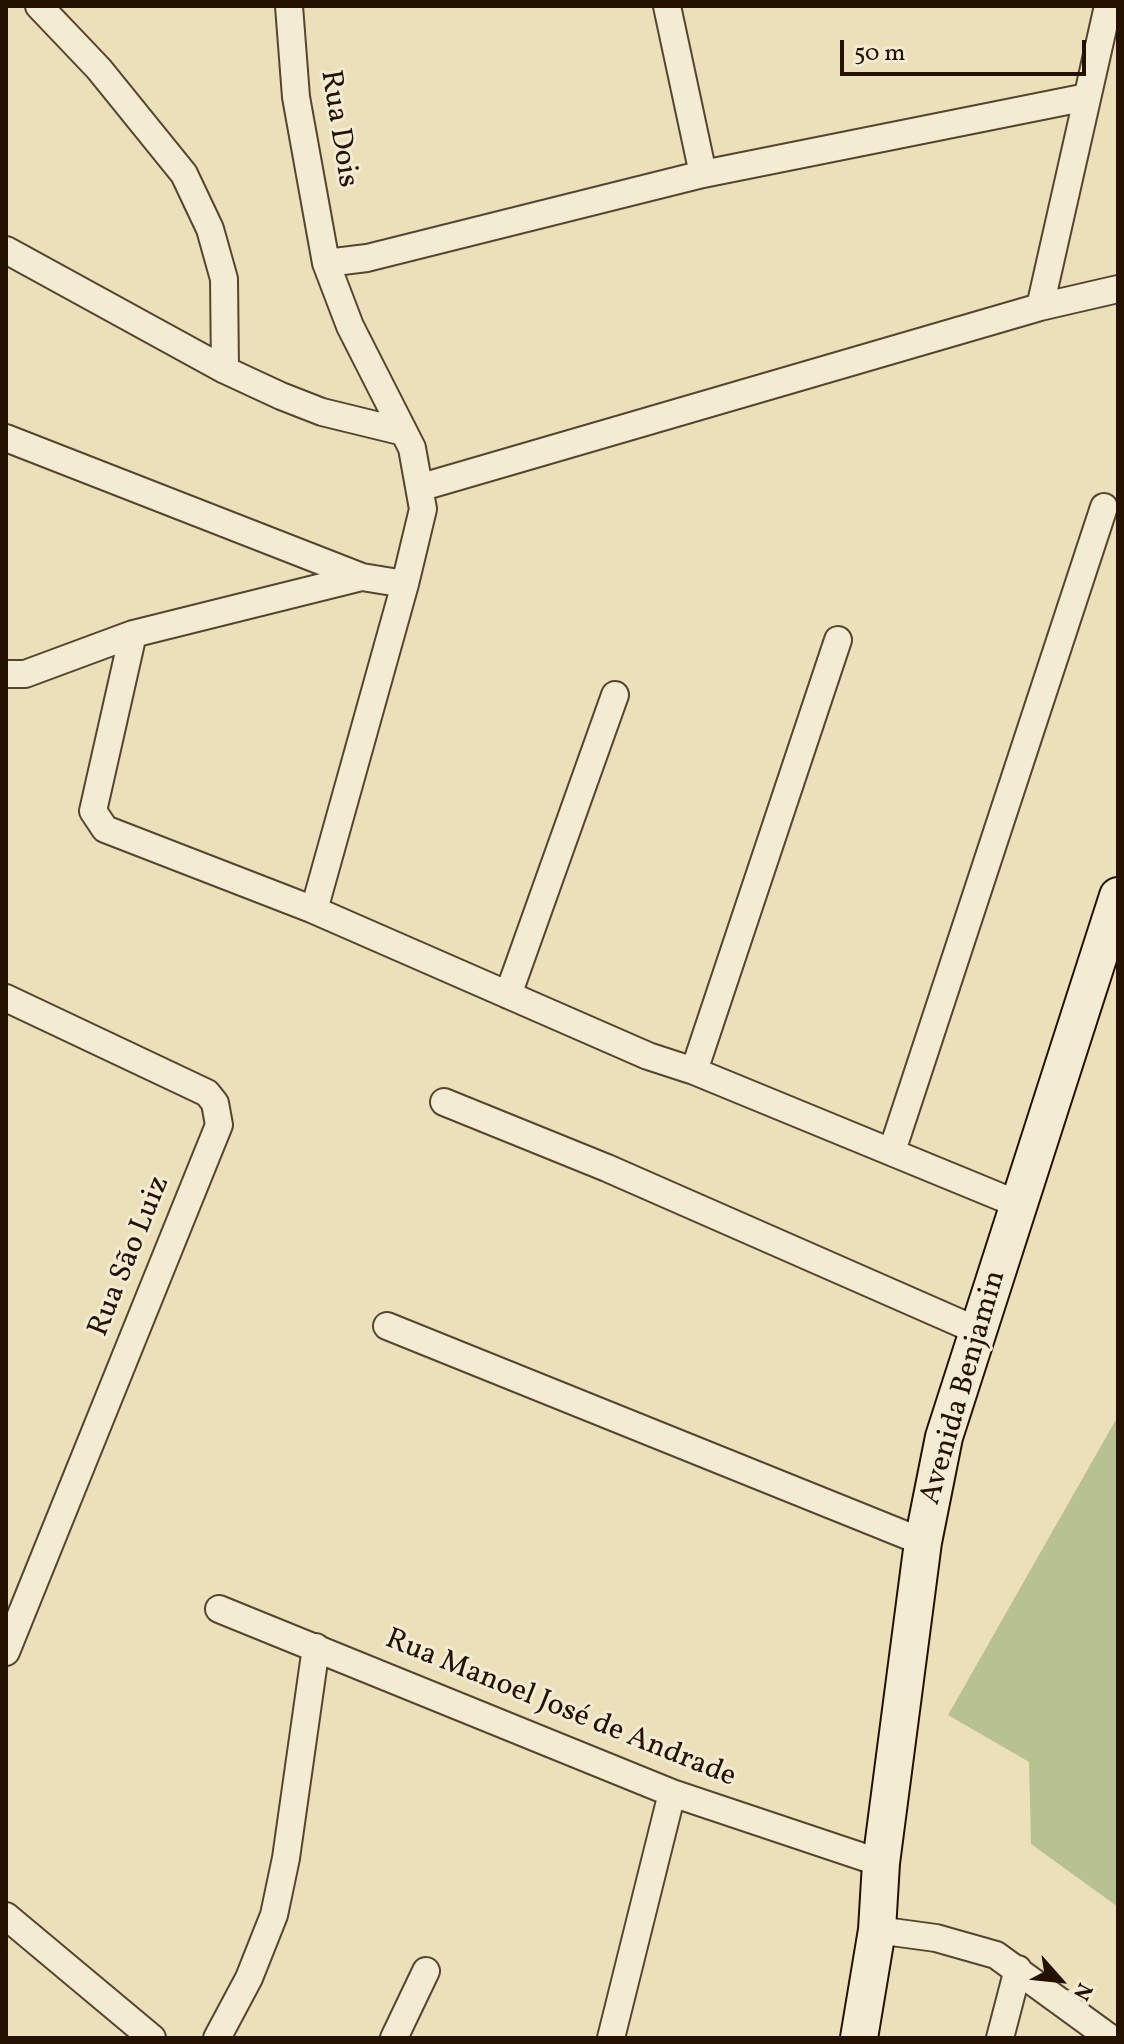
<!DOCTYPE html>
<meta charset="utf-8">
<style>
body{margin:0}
#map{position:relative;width:1124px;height:2044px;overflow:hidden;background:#ece0ba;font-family:Vollkorn,serif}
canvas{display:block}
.frame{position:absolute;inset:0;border:8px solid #241100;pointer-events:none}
.north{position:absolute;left:1020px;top:1940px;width:80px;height:80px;-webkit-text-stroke:6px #f3ebd2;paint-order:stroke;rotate:117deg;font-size:22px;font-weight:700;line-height:32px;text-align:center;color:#241100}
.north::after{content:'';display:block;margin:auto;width:28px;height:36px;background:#241100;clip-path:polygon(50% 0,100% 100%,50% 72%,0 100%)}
.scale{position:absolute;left:840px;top:40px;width:246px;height:36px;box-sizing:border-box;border:4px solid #241100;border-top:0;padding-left:10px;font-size:24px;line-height:28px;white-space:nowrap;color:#241100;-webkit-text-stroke:6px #f3ebd2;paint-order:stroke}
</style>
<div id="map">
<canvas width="1124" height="2044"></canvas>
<div class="frame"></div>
<div class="north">N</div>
<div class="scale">50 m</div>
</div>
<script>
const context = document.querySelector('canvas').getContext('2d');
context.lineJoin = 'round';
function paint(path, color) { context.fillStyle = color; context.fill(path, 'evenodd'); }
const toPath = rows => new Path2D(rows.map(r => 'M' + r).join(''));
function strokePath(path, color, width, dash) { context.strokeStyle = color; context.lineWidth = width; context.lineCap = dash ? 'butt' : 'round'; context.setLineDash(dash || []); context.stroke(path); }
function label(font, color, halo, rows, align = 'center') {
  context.font = font + ' Vollkorn,serif'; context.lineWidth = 6; context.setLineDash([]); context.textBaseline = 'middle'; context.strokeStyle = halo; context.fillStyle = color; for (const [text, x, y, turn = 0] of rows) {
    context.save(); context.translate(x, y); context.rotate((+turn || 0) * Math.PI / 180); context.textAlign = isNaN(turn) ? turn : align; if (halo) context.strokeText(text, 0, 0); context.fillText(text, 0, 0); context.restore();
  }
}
paint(toPath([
 [1118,1416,1118,1907,1031,1844,1029,1762,948,1715]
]), '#b8c290');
const street = toPath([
 [39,6,99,69,184,174,210,229,224,279,225,370],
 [289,6,296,97,326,263,350,326,412,448,423,509,405,584,314,910],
 [667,6,703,174],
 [6,250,225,370,281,396,322,412,404,432],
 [326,263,367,258,703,174,1087,97],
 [1040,307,1108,6],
 [6,438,362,577],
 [422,487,1040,307,1118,289],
 [133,634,93,811,105,829,314,910,648,1056,694,1071,1020,1205],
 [6,674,25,674,133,634,362,577,405,584],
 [508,995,615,695],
 [6,998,207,1093,215,1103,219,1125,6,1652],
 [694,1071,838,640],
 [444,1102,607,1168,976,1330],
 [892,1151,1104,507],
 [387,1326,923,1542],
 [219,1609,672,1793,881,1863],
 [6,1916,152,2038],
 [877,1930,936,1938,996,1955,1110,2038],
 [217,2038,249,1978,274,1915,286,1858,316,1647],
 [394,2038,426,1971],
 [611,2038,672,1793],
 [1000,2038,1018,1969]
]);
const secondary = toPath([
 [859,2038,877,1930,881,1863,923,1542,944,1437,1118,896]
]);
strokePath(street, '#56452e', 30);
strokePath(secondary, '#241100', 40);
strokePath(street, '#f3ebd2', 26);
strokePath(secondary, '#f3ebd2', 36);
label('30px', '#241100', '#f3ebd2', [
 ["Rua Dois",337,129,81],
 ["Rua São Luiz",131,1257,-68],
 ["Avenida Benjamin",965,1388,-74],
 ["Rua Manoel José de Andrade",560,1710,22]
]);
</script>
